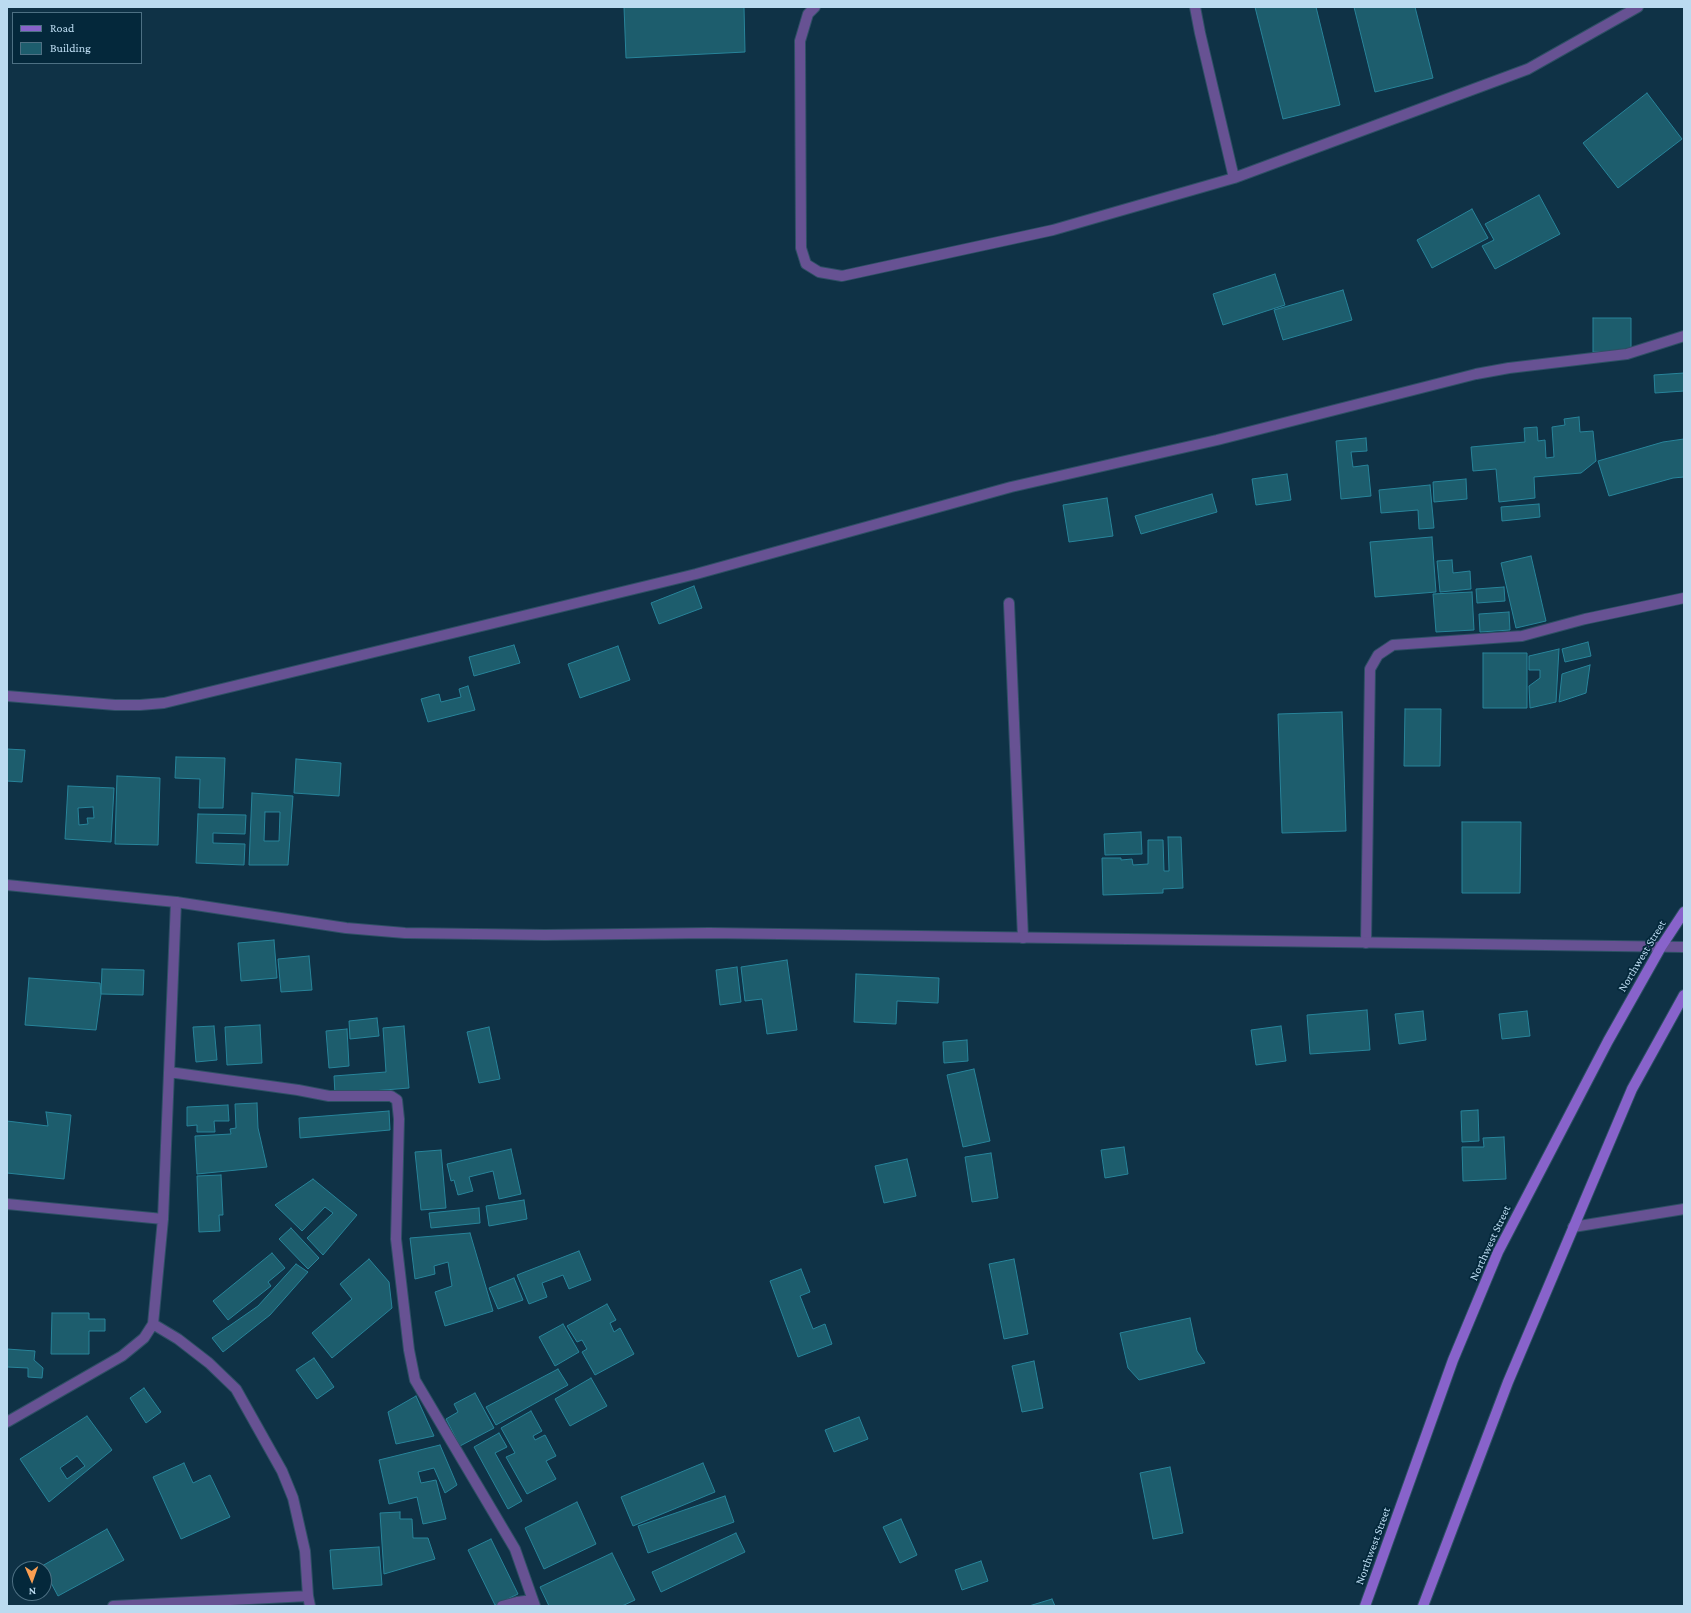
<!DOCTYPE html>
<style>
body{margin:0}
#map{position:relative;width:1691px;height:1613px;overflow:hidden;background:#0f3246;font-family:"Crimson Pro",serif}
canvas{display:block}
.frame{position:absolute;inset:0;border:8px solid #bbdbf0;pointer-events:none}
.legend{position:absolute;left:12px;top:12px;width:130px;height:52px;box-sizing:border-box;background:#04283b;border:1px solid #4d7083;margin:0;padding:5px 7px;list-style:none;font-size:12px;color:#bbdbf0}
.legend li{display:flex;align-items:center;gap:8px;height:20px}
.legend b{width:20px;border:1px solid #4d7083}
.north{position:absolute;left:12px;top:1561px;width:40px;height:40px;box-sizing:border-box;background:#04283b;border:1px solid #4d7083;border-radius:50%;rotate:178deg;font-size:11px;font-weight:700;line-height:16px;text-align:center;color:#bbdbf0}
.north::after{content:'';display:block;margin:auto;width:14px;height:18px;background:#fb9e51;clip-path:polygon(50% 0,100% 100%,50% 72%,0 100%)}
</style>
<div id="map">
<canvas width="1691" height="1613"></canvas>
<div class="frame"></div>
<ul class="legend">
<li><b style="height:5px;background:#8863cb"></b>Road</li>
<li><b style="height:11px;background:#1d5d6d"></b>Building</li>
</ul>
<div class="north">N</div>
</div>
<script>
const context = document.querySelector('canvas').getContext('2d');
context.lineJoin = 'round';
function paint(path, color) { context.fillStyle = color; context.fill(path, 'evenodd'); }
const toPath = rows => new Path2D(rows.map(r => 'M' + r).join(''));
function strokePath(path, color, width, dash) { context.strokeStyle = color; context.lineWidth = width; context.lineCap = dash ? 'butt' : 'round'; context.setLineDash(dash || []); context.stroke(path); }
function label(font, color, halo, rows, align = 'center') {
  context.font = font + ' "Crimson Pro",serif'; context.lineWidth = 3.5; context.setLineDash([]); context.textBaseline = 'middle'; context.strokeStyle = halo; context.fillStyle = color; for (const [text, x, y, turn = 0] of rows) {
    context.save(); context.translate(x, y); context.rotate((+turn || 0) * Math.PI / 180); context.textAlign = isNaN(turn) ? turn : align; if (halo) context.strokeText(text, 0, 0); context.fillText(text, 0, 0); context.restore();
  }
}
const building = toPath([
 [624,7,744,7,745,52,626,58,624,7],
 [1255,7,1316,7,1340,105,1283,119,1255,7],
 [1354,7,1415,7,1433,78,1375,92,1354,7],
 [1647,93,1682,139,1618,188,1583,143,1647,93],
 [1539,195,1560,234,1495,269,1482,246,1494,240,1485,224,1539,195],
 [1472,209,1488,238,1432,268,1417,240,1472,209],
 [1275,274,1285,305,1223,325,1213,294,1275,274],
 [1343,290,1352,320,1283,340,1274,310,1343,290],
 [1593,318,1631,318,1631,351,1593,352,1593,318],
 [1684,373,1684,391,1655,393,1654,375,1684,373],
 [1579,417,1580,432,1593,431,1596,461,1581,473,1534,477,1535,498,1499,502,1496,469,1473,471,1471,447,1525,442,1524,428,1537,427,1538,441,1545,440,1546,458,1554,457,1552,427,1565,425,1564,419,1579,417],
 [1366,438,1367,451,1351,452,1353,467,1368,465,1371,496,1341,499,1336,441,1366,438],
 [1684,439,1684,477,1673,478,1609,496,1598,461,1663,442,1684,439],
 [1287,474,1291,500,1256,505,1252,479,1287,474],
 [1466,479,1467,499,1434,502,1433,482,1466,479],
 [1430,485,1434,528,1419,529,1418,510,1381,513,1379,490,1430,485],
 [1212,494,1217,512,1141,534,1135,516,1212,494],
 [1107,498,1113,536,1069,542,1063,505,1107,498],
 [1539,504,1540,517,1502,521,1501,507,1539,504],
 [1432,537,1436,592,1375,597,1370,542,1432,537],
 [1531,556,1546,621,1516,628,1501,563,1531,556],
 [1452,560,1453,573,1470,571,1471,589,1440,592,1437,561,1452,560],
 [694,586,702,608,659,624,651,603,694,586],
 [1504,587,1505,601,1477,603,1476,589,1504,587],
 [1472,592,1474,630,1436,632,1433,594,1472,592],
 [1509,612,1510,630,1480,632,1479,614,1509,612],
 [1588,642,1591,656,1565,662,1562,649,1588,642],
 [514,645,520,663,474,676,469,657,514,645],
 [618,646,630,680,580,698,568,664,618,646],
 [1559,649,1556,702,1530,708,1529,686,1540,678,1540,670,1529,670,1529,656,1559,649],
 [1483,653,1527,653,1527,708,1483,708,1483,653],
 [1590,665,1586,693,1559,702,1562,674,1590,665],
 [468,686,475,710,428,722,421,699,439,694,441,702,461,697,459,689,468,686],
 [1405,709,1441,709,1440,766,1404,766,1405,709],
 [1342,712,1346,831,1282,833,1278,714,1342,712],
 [7,749,25,750,22,782,7,781,7,749],
 [176,757,225,758,223,808,199,808,200,779,175,778,176,757],
 [296,759,341,763,339,796,294,793,296,759],
 [117,776,160,778,158,845,115,844,117,776],
 [68,786,114,788,111,842,65,839,68,786],
 [93,807,94,818,87,818,88,824,79,825,78,808,93,807],
 [252,793,293,796,288,865,249,865,252,793],
 [265,812,280,812,279,841,264,841,265,812],
 [198,814,246,815,245,834,213,833,213,843,245,844,244,865,196,863,198,814],
 [1462,822,1521,822,1520,893,1462,893,1462,822],
 [1141,832,1142,854,1105,855,1104,834,1141,832],
 [1168,837,1181,837,1183,888,1163,889,1163,893,1103,895,1102,858,1121,858,1121,860,1132,859,1133,865,1148,864,1148,840,1163,840,1164,871,1169,871,1168,837],
 [274,940,277,978,241,981,238,943,274,940],
 [309,956,312,990,281,992,278,959,309,956],
 [787,960,797,1030,767,1034,762,999,745,1001,741,967,787,960],
 [737,967,741,1002,720,1005,716,970,737,967],
 [102,969,144,970,143,995,101,994,102,969],
 [856,974,939,978,938,1003,897,1001,896,1024,854,1022,856,974],
 [29,978,100,983,101,994,96,1030,25,1025,29,978],
 [1367,1010,1370,1050,1310,1054,1307,1015,1367,1010],
 [1423,1011,1426,1040,1399,1044,1395,1014,1423,1011],
 [1527,1011,1530,1036,1502,1039,1499,1014,1527,1011],
 [377,1018,379,1036,350,1039,349,1021,377,1018],
 [260,1025,262,1063,227,1065,225,1027,260,1025],
 [214,1026,217,1060,196,1062,193,1027,214,1026],
 [404,1026,409,1088,335,1094,334,1076,386,1072,383,1028,404,1026],
 [1281,1026,1286,1061,1256,1065,1251,1030,1281,1026],
 [489,1027,500,1079,479,1083,467,1032,489,1027],
 [347,1029,349,1066,329,1068,326,1031,347,1029],
 [967,1040,968,1061,944,1063,943,1042,967,1040],
 [974,1069,990,1141,963,1147,947,1075,974,1069],
 [257,1103,258,1128,267,1167,197,1174,195,1136,231,1134,230,1129,236,1128,235,1104,257,1103],
 [228,1105,229,1121,214,1121,215,1132,197,1132,197,1125,187,1126,187,1107,228,1105],
 [1478,1110,1479,1141,1462,1142,1461,1111,1478,1110],
 [389,1111,390,1130,300,1138,299,1118,389,1111],
 [46,1112,71,1115,64,1179,7,1173,7,1121,48,1126,46,1112],
 [1504,1137,1506,1179,1463,1181,1462,1147,1484,1147,1483,1138,1504,1137],
 [1124,1147,1128,1174,1105,1178,1101,1150,1124,1147],
 [511,1149,521,1194,499,1199,493,1171,469,1177,473,1191,458,1195,454,1180,451,1181,447,1164,511,1149],
 [441,1150,446,1208,421,1210,415,1152,441,1150],
 [991,1153,998,1198,972,1202,965,1157,991,1153],
 [907,1159,916,1196,884,1203,875,1166,907,1159],
 [221,1175,223,1215,219,1215,220,1231,199,1232,197,1176,221,1175],
 [313,1179,357,1215,323,1255,307,1238,333,1213,325,1207,302,1231,275,1205,313,1179],
 [524,1200,527,1219,489,1226,486,1206,524,1200],
 [479,1208,480,1223,431,1228,429,1213,479,1208],
 [291,1228,319,1258,308,1269,279,1239,291,1228],
 [470,1233,493,1311,445,1326,435,1292,452,1286,448,1262,434,1266,435,1274,415,1279,410,1238,470,1233],
 [579,1251,591,1280,569,1289,563,1275,542,1283,547,1297,529,1304,517,1275,579,1251],
 [272,1253,285,1268,268,1282,271,1286,228,1320,213,1301,272,1253],
 [369,1259,389,1282,392,1308,332,1358,312,1333,352,1299,340,1284,369,1259],
 [1014,1259,1028,1334,1004,1339,989,1264,1014,1259],
 [296,1264,308,1272,270,1315,223,1352,212,1338,258,1306,296,1264],
 [801,1269,810,1292,800,1296,813,1329,825,1324,832,1344,798,1357,770,1281,801,1269],
 [514,1278,523,1300,498,1309,489,1288,514,1278],
 [607,1304,616,1320,610,1323,614,1332,620,1328,634,1354,595,1375,582,1352,587,1349,582,1340,577,1342,567,1326,607,1304],
 [52,1313,89,1313,89,1319,105,1319,105,1331,89,1331,89,1354,51,1354,52,1313],
 [1190,1318,1197,1351,1205,1363,1139,1380,1128,1368,1120,1333,1190,1318],
 [563,1324,579,1352,555,1366,539,1337,563,1324],
 [7,1349,35,1351,34,1360,43,1368,42,1378,28,1377,28,1368,7,1367,7,1349],
 [314,1358,334,1387,317,1399,296,1370,314,1358],
 [1034,1361,1043,1408,1022,1412,1012,1366,1034,1361],
 [558,1369,568,1385,496,1425,486,1407,558,1369],
 [591,1378,607,1406,570,1426,555,1399,591,1378],
 [144,1388,161,1412,146,1423,130,1398,144,1388],
 [475,1393,494,1428,460,1446,446,1419,458,1412,454,1404,475,1393],
 [416,1396,434,1436,396,1444,388,1412,416,1396],
 [531,1411,542,1431,533,1436,535,1440,545,1435,556,1456,546,1461,556,1479,527,1494,506,1457,515,1453,501,1428,531,1411],
 [87,1416,112,1450,49,1502,20,1459,87,1416],
 [77,1456,85,1466,67,1479,60,1468,77,1456],
 [859,1417,868,1439,834,1452,825,1430,859,1417],
 [499,1433,507,1447,495,1453,522,1501,508,1509,474,1447,499,1433],
 [440,1445,457,1485,445,1493,434,1468,418,1472,421,1483,436,1480,446,1519,423,1524,417,1497,389,1504,379,1460,440,1445],
 [184,1463,193,1483,210,1475,230,1517,181,1539,153,1477,184,1463],
 [703,1463,715,1492,633,1526,621,1497,703,1463],
 [1170,1467,1183,1533,1153,1539,1140,1473,1170,1467],
 [725,1496,734,1522,648,1553,638,1526,725,1496],
 [577,1502,596,1544,544,1569,525,1528,577,1502],
 [400,1512,400,1519,412,1519,413,1538,428,1538,435,1559,384,1574,380,1513,400,1512],
 [901,1519,917,1555,900,1563,883,1527,901,1519],
 [107,1529,124,1560,58,1596,42,1566,107,1529],
 [736,1533,745,1552,661,1592,652,1572,736,1533],
 [491,1539,518,1594,495,1605,468,1550,491,1539],
 [379,1547,382,1585,333,1589,330,1550,379,1547],
 [612,1553,635,1600,622,1606,549,1606,540,1587,612,1553],
 [981,1561,988,1581,962,1590,955,1570,981,1561],
 [1052,1599,1055,1606,1029,1606,1052,1599]
]);
paint(building, '#1d5d6d');
strokePath(building, '#28849a', 1);
const service = toPath([
 [815,7,808,14,800,41,801,248,806,264,819,272,842,276,1053,230,1234,178,1528,69,1638,7],
 [1195,7,1200,33,1234,178],
 [1573,1227,1684,1209]
]);
const minor = toPath([
 [1009,603,1023,938],
 [7,696,115,705,140,705,164,703,696,574,1011,487,1217,440,1476,374,1509,368,1627,354,1684,336],
 [1366,943,1370,669,1378,655,1393,645,1522,636,1585,619,1684,598],
 [169,1072,298,1090,329,1096,391,1096,397,1100,399,1119,396,1239,409,1350,415,1380,515,1549,535,1606],
 [7,1204,163,1219],
 [153,1324,178,1339,209,1363,236,1389,282,1471,293,1498,305,1551,308,1596,310,1606],
 [7,1422,122,1356,144,1338,153,1324,163,1219,176,902],
 [113,1606,308,1596],
 [502,1606,517,1602,533,1600]
]);
const tertiary = toPath([
 [7,885,176,902,346,928,405,933,545,935,709,933,1684,947]
]);
const secondary = toPath([
 [1365,1606,1453,1360,1498,1252,1608,1041,1661,947,1684,912],
 [1423,1606,1508,1382,1632,1089,1684,995]
]);
strokePath(service, '#2e5065', 12);
strokePath(minor, '#2e5065', 12);
strokePath(tertiary, '#2e5065', 12);
strokePath(secondary, '#2e5065', 12);
strokePath(service, '#675293', 10);
strokePath(minor, '#675293', 10);
strokePath(tertiary, '#675293', 10);
strokePath(secondary, '#8863cb', 10);
label('12px', '#bbdbf0', '#04283b', [
 ["Northwest Street",1642,956,-59],
 ["Northwest Street",1490,1243,-65],
 ["Northwest Street",1373,1546,-70]
]);
</script>
